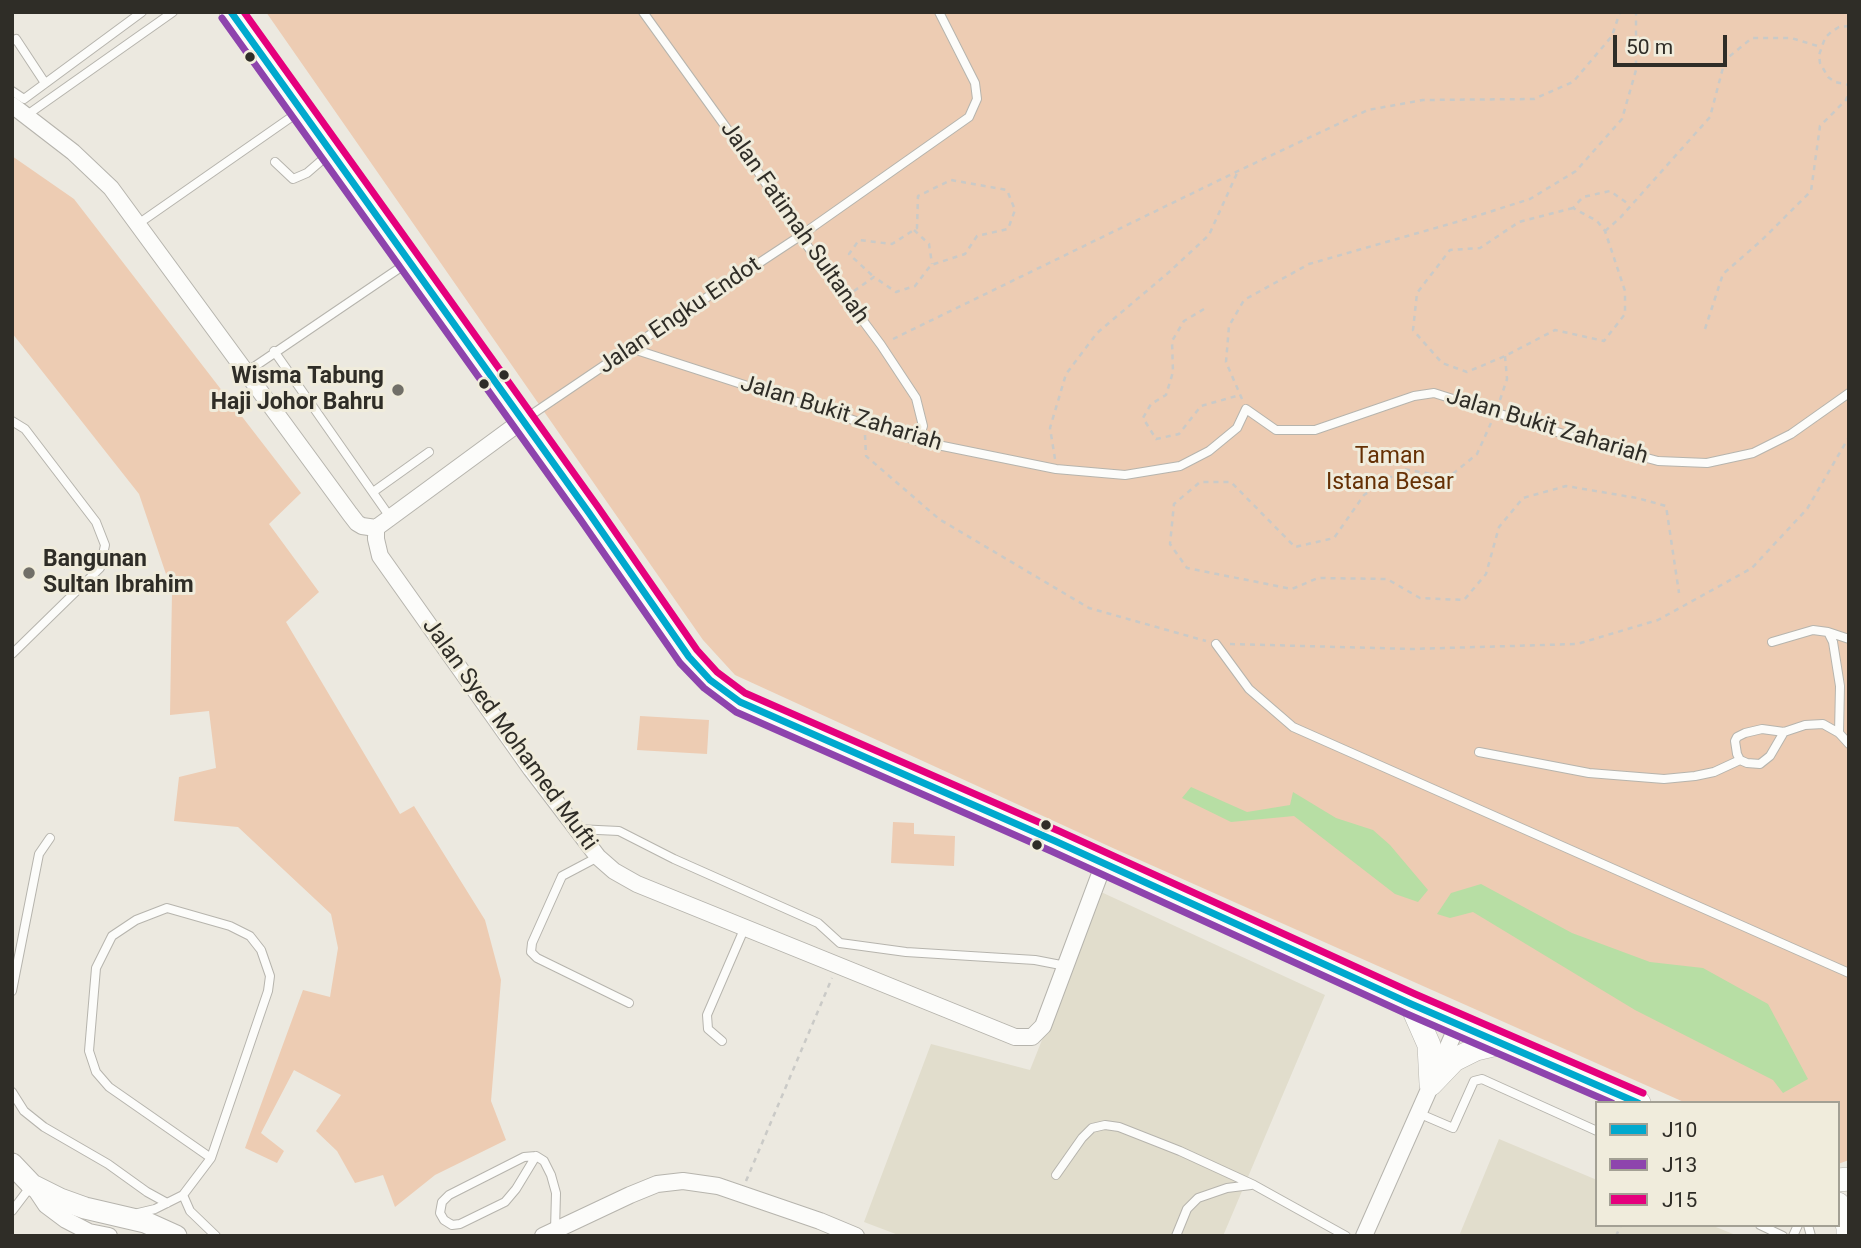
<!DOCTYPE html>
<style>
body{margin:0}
#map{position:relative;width:1861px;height:1248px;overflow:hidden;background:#ece9e0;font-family:Roboto,sans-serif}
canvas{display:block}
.frame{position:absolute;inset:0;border:14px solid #2f2d27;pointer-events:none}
.legend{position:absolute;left:1595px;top:1101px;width:245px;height:126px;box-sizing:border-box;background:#f0ecdc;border:2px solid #a3a094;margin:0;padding:9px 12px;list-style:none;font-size:21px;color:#2f2d27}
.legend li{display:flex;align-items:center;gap:14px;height:35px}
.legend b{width:35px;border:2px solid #a3a094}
.scale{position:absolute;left:1613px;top:35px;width:114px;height:32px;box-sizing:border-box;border:4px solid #2f2d27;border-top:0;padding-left:9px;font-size:21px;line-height:24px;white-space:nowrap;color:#2f2d27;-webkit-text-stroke:5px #f0ecdc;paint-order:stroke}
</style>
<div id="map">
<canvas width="1861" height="1248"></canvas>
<div class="frame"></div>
<ul class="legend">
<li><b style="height:9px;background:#00a9ce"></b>J10</li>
<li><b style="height:9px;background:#8e44ad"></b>J13</li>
<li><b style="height:9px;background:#e5007d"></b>J15</li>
</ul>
<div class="scale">50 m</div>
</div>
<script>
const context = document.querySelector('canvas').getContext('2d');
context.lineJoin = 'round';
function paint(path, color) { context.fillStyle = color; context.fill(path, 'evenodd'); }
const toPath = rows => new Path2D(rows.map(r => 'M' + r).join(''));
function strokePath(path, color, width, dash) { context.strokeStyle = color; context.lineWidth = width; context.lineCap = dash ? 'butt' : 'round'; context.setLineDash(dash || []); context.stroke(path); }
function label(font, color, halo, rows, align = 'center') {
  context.font = font + ' Roboto,sans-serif'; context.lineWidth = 6; context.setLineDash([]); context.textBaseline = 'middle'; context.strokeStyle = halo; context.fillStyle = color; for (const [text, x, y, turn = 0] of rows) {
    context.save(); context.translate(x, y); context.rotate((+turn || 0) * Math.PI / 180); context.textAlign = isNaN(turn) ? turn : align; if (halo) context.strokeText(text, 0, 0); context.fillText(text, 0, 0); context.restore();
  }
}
paint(toPath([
 [1101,892,1325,995,1223,1236,901,1236,864,1222,931,1044,1030,1070],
 [1499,1139,1597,1180,1597,1225,1711,1225,1738,1236,1459,1236]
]), '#e1ddcc');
paint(toPath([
 [266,12,1849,12,1849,1160,1838,1164,1838,1103,1686,1103,1115,849,735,675,703,640],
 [12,156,74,199,301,493,269,524,319,592,286,622,400,814,414,806,485,920,501,980,491,1101,506,1140,435,1175,395,1207,383,1175,355,1183,337,1151,316,1131,341,1095,294,1070,261,1133,284,1151,277,1163,245,1148,303,990,330,997,338,948,331,914,238,827,174,821,179,777,216,768,209,711,170,715,172,592,139,494,12,333],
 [640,716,709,720,707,754,637,750],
 [893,822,914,823,914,834,955,836,954,866,891,863]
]), '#edccb3');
paint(toPath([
 [1191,787,1247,812,1290,805,1293,792,1336,818,1373,830,1390,845,1428,890,1418,902,1395,894,1294,816,1231,822,1182,798],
 [1481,884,1572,933,1650,962,1703,968,1768,1004,1808,1079,1783,1093,1773,1080,1635,1010,1473,912,1450,918,1437,914,1451,893]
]), '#b7dea4');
const service = toPath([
 [643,12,761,176,800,236,881,345,916,398,923,426,918,441],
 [12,41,16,39,45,83],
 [12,91,24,99,142,12],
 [27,115,173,12],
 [275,162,293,179,307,173,329,154],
 [138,224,290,118],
 [630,348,918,441,1056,469,1125,475,1180,466,1209,451,1237,428,1246,409,1276,430,1315,430,1414,396,1434,393,1595,444,1658,461,1707,463,1753,453,1791,434,1849,393],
 [274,351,390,517],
 [245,373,407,263],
 [525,419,630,348,800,236,969,117,977,99,975,83,939,12],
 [12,421,25,429,96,522,105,545,100,568,12,654],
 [373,492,429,452],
 [1828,632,1849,639],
 [1772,642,1813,630,1828,632,1833,642,1840,686,1839,733],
 [1216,644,1249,689,1293,727,1849,973],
 [1784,732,1770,756,1760,764,1747,763,1740,760,1737,754,1735,741,1737,737,1745,733,1762,729,1784,732,1805,725,1823,724,1839,733,1849,744],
 [1479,752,1589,773,1664,779,1695,776,1714,772,1740,760],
 [577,829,619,831,674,859,818,923,840,943,906,952,1035,960,1066,966],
 [598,857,562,876,532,943,531,952,537,958,629,1003],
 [12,991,39,854,50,838],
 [722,1041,708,1029,707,1015,745,927],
 [12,1092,24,1111,44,1127,108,1164,147,1192,167,1203],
 [1418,1113,1453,1128,1474,1081,1482,1079,1597,1131],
 [536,1156,516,1189,505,1202,460,1224,452,1225,444,1220,440,1213,442,1202,449,1195,524,1157,536,1156,544,1161,551,1175,556,1193,555,1230],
 [1056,1175,1082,1138,1092,1128,1105,1125,1119,1127,1180,1151,1254,1185,1346,1236],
 [183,1195,190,1211,216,1236],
 [12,1211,31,1186],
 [138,1213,155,1209,183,1195,211,1158,268,991,270,976,261,950,250,936,230,926,167,908,136,920,112,936,96,968,89,1051,96,1072,109,1087,211,1158],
 [1760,1225,1783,1236],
 [1808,1225,1811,1236],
 [1176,1236,1187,1209,1198,1198,1227,1188,1251,1185],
 [1793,1236,1798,1225]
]);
const minor = toPath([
 [12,105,73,152,111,188,350,514,357,523,362,526,376,528],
 [376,528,376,539,380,556,531,769,598,857,614,871,637,884,1015,1037,1032,1037,1043,1026,1104,863],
 [376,528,523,420],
 [34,1187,46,1205,66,1220,89,1232,109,1236],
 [543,1236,630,1195,657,1184,683,1181,718,1186,820,1221,856,1236],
 [1364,1236,1458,1024]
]);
const tertiary = toPath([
 [12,1164,32,1185,60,1199,85,1208,145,1222,176,1236]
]);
const secondary = toPath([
 [231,12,589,513,689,657,710,680,740,702,1055,841,1411,1004,1639,1103],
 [1411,1004,1429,1045,1431,1084],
 [1431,1084,1454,1060,1476,1049,1501,1043],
 [1838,1180,1849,1179],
 [1838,1204,1844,1211,1848,1228,1848,1236]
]);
strokePath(service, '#b6b4ad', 10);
strokePath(minor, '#b6b4ad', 18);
strokePath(tertiary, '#b6b4ad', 23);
strokePath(secondary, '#b6b4ad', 24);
strokePath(toPath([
 [1849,26,1839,27,1831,32,1825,38,1819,55,1820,63,1828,77,1835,82,1849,85],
 [1573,208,1519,222,1480,248,1450,250,1417,293,1413,330,1442,363,1467,372,1505,356,1555,330,1604,341,1625,314,1625,291,1605,231,1597,221,1573,208,1583,197,1610,191,1630,205],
 [914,230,929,244,932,264],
 [1605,231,1620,218,1710,117,1725,60,1752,38,1791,38,1821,47],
 [854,291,874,277,896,292,915,286,931,265,965,254,977,236,1008,229,1015,210,1007,190,951,180,918,196,917,228,892,244,859,240,849,254,874,277],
 [1204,309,1184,321,1172,341,1173,372,1166,395,1151,404,1143,418,1156,439,1179,434,1201,406,1240,395],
 [1705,329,1723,274,1762,240,1811,191,1820,126,1846,100,1849,92],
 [893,339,1238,171,1368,110,1423,100,1534,99,1573,82,1612,36,1620,12],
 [1242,399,1226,362,1229,326,1244,300,1309,264,1467,219,1530,199,1576,171,1622,119,1636,70,1636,12],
 [1500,400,1507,379,1505,356],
 [1491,423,1477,454,1449,477,1403,469,1364,495,1334,538,1295,547,1231,482,1200,482,1174,504,1170,544,1187,568,1292,589,1318,578,1387,579,1420,598,1464,600,1486,574,1499,527,1523,498,1566,486,1637,498,1666,506,1679,593],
 [865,435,866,456,939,519,1089,608,1206,641],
 [1055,459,1050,428,1066,374,1097,333,1168,273,1209,235,1238,171],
 [1230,644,1412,649,1577,644,1658,620,1752,568,1807,509,1849,437],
 [746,1181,832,978],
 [1616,1236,1621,1225]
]), '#cacac7', 2.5, [5, 5]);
strokePath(service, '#fcfcfa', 8);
strokePath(minor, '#fcfcfa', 16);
strokePath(tertiary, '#fcfcfa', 21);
strokePath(secondary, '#fcfcfa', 23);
strokePath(toPath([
 [231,12,589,513,689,657,710,680,740,702,1055,841,1411,1004,1638,1103]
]), '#00a9ce', 7);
strokePath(toPath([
 [222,18,580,519,680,663,704,688,736,712,1051,851,1407,1014,1612,1103]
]), '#8e44ad', 7);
strokePath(toPath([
 [244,12,598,507,697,650,717,672,745,693,1059,831,1415,994,1643,1093]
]), '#e5007d', 7);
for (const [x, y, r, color] of [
 [250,57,6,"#2f2d27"],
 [504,375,6,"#2f2d27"],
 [484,384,6,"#2f2d27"],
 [398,390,7,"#716f68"],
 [29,573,7,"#716f68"],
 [1046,825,6,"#2f2d27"],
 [1037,845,6,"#2f2d27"]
]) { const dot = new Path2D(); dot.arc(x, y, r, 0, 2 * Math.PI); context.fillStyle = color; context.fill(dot); strokePath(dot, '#f0ecdc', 2.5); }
label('23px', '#2f2d27', '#f0ecdc', [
 ["Jalan Fatimah Sultanah",794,223,55],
 ["Jalan Engku Endot",680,316,-34],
 ["Jalan Bukit Zahariah",841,414,17],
 ["Jalan Bukit Zahariah",1547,427,17],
 ["Jalan Syed Mohamed Mufti",509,735,54]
]);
label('bold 23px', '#2f2d27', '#f0ecdc', [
 ["Wisma Tabung",384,377],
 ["Haji Johor Bahru",384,403],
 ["Bangunan",43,560,"left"],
 ["Sultan Ibrahim",43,586,"left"]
], 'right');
label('23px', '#653004', '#f0ecdc', [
 ["Taman",1390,457],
 ["Istana Besar",1390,483]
]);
</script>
